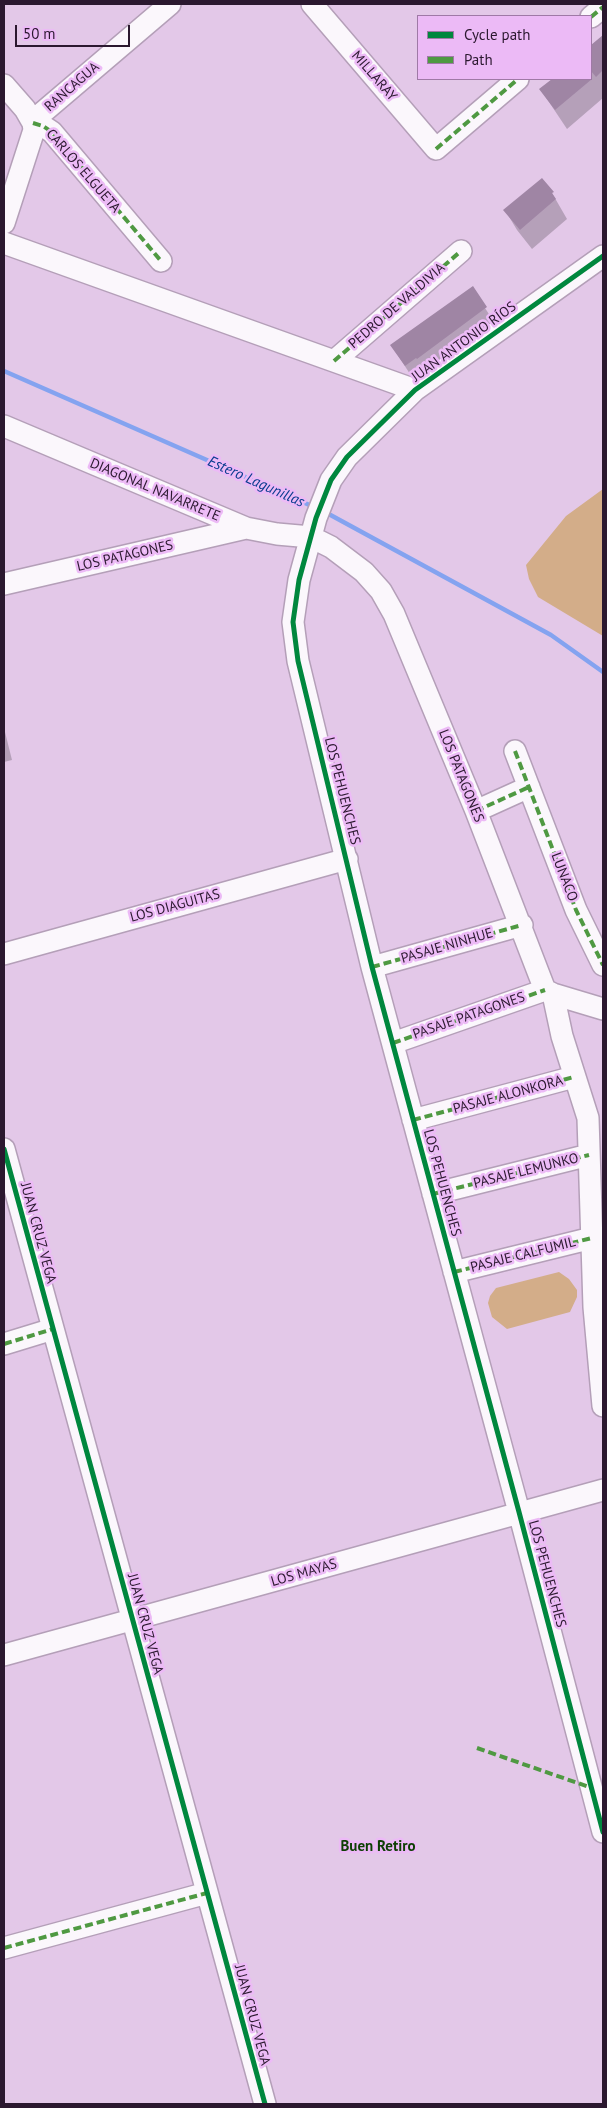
<!DOCTYPE html>
<meta charset="utf-8">
<style>
body{margin:0}
#map{position:relative;width:607px;height:2108px;overflow:hidden;background:#e3c8e8;font-family:"PT Sans",sans-serif}
canvas{display:block}
.frame{position:absolute;inset:0;border:5px solid #2b182f;pointer-events:none}
.legend{position:absolute;left:417px;top:15px;width:175px;height:65px;box-sizing:border-box;background:#ecbaf6;border:1px solid #9f79a6;margin:0;padding:6px 9px;list-style:none;font-size:15px;color:#2b182f}
.legend li{display:flex;align-items:center;gap:10px;height:25px}
.legend b{width:25px;border:1px solid #9f79a6}
.scale{position:absolute;left:15px;top:25px;width:115px;height:22px;box-sizing:border-box;border:2px solid #2b182f;border-top:0;padding-left:6px;font-size:15px;line-height:18px;white-space:nowrap;color:#2b182f;-webkit-text-stroke:4px #ecbaf6;paint-order:stroke}
</style>
<div id="map">
<canvas width="607" height="2108"></canvas>
<div class="frame"></div>
<ul class="legend">
<li><b style="height:6px;background:#00873e"></b>Cycle path</li>
<li><b style="height:6px;background:#4f9942"></b>Path</li>
</ul>
<div class="scale">50 m</div>
</div>
<script>
const context = document.querySelector('canvas').getContext('2d');
context.lineJoin = 'round';
function paint(path, color) { context.fillStyle = color; context.fill(path, 'evenodd'); }
const toPath = rows => new Path2D(rows.map(r => 'M' + r).join(''));
function strokePath(path, color, width, dash) { context.strokeStyle = color; context.lineWidth = width; context.lineCap = dash ? 'butt' : 'round'; context.setLineDash(dash || []); context.stroke(path); }
function label(font, color, halo, rows, align = 'center') {
  context.font = font + ' "PT Sans",sans-serif'; context.lineWidth = 5; context.setLineDash([]); context.textBaseline = 'middle'; context.strokeStyle = halo; context.fillStyle = color; for (const [text, x, y, turn = 0] of rows) {
    context.save(); context.translate(x, y); context.rotate((+turn || 0) * Math.PI / 180); context.textAlign = isNaN(turn) ? turn : align; if (halo) context.strokeText(text, 0, 0); context.fillText(text, 0, 0); context.restore();
  }
}
paint(toPath([
 [603,489,603,636,538,597,529,579,526,565,566,516],
 [559,1272,569,1279,577,1290,577,1297,570,1312,507,1329,492,1317,488,1303,490,1296,496,1288]
]), '#d3ad89');
paint(toPath([
 [603,36,603,98,567,129,541,90,554,79,591,79,591,47],
 [552,193,567,219,532,249,517,230,505,210],
 [472,288,498,328,417,385,392,346],
 [4,728,12,760,4,762]
]), '#0003');
strokePath(toPath([
 [4,371,314,507],
 [325,512,551,635,603,672]
]), '#84a3f0', 4.5);
paint(toPath([
 [603,35,603,70,596,77,591,71,591,45],
 [552,79,592,79,555,110,539,89],
 [542,178,554,192,552,193,556,199,520,230,503,210],
 [473,286,487,307,417,359,416,358,405,366,390,345]
]), '#9f85a4');
const minor = toPath([
 [312,4,436,149,518,79],
 [591,17,603,7],
 [4,85,25,109,33,123,34,130,4,223],
 [33,123,43,126,52,132,161,261],
 [33,123,42,113,170,4],
 [4,243,415,390],
 [603,256,415,390,347,457,331,480,316,518,299,580,293,622,298,661,372,967,519,1512,603,1832],
 [334,361,461,251],
 [4,426,246,528,277,534,311,537,331,547,364,572,381,591,394,614,476,811,545,990,553,994,603,1009],
 [4,584,246,528],
 [515,751,576,910,603,965],
 [476,811,529,787],
 [4,954,347,859],
 [372,967,522,925],
 [553,994,562,1036,588,1118,594,1307,603,1406],
 [393,1043,545,990],
 [413,1120,574,1077],
 [4,1149,265,2104],
 [433,1194,589,1155],
 [454,1272,592,1238],
 [4,1344,53,1329],
 [4,1655,603,1490],
 [4,1948,207,1893]
]);
strokePath(minor, '#b49fb8', 24);
strokePath(minor, '#fbf7fc', 21);
strokePath(toPath([
 [591,17,603,7],
 [33,123,43,126,52,132,161,261],
 [436,149,518,79],
 [334,361,461,251],
 [515,751,576,910,603,965],
 [476,811,529,787],
 [372,967,522,925],
 [393,1043,545,990],
 [413,1120,574,1077],
 [433,1194,589,1155],
 [454,1272,592,1238],
 [4,1344,53,1329],
 [477,1748,592,1788],
 [4,1948,207,1893]
]), '#4f9942', 4, [8, 4]);
strokePath(toPath([
 [603,256,415,390,347,457,331,480,316,518,299,580,293,622,298,661,372,967,519,1512,603,1832],
 [4,1149,265,2104]
]), '#00873e', 5);
label('14px', '#2b182f', '#ecbaf6', [
 ["MILLARAY",374,76,49],
 ["RANCAGUA",72,87,-41],
 ["CARLOS ELGUETA",83,171,49],
 ["PEDRO DE VALDIVIA",397,306,-41],
 ["JUAN ANTONIO RÍOS",464,342,-36],
 ["DIAGONAL NAVARRETE",155,490,23],
 ["LOS PATAGONES",125,556,-13],
 ["LOS PATAGONES",461,776,68],
 ["LOS PEHUENCHES",342,791,76],
 ["LUNACO",564,877,69],
 ["LOS DIAGUITAS",175,906,-15],
 ["PASAJE NINHUE",447,946,-16],
 ["PASAJE PATAGONES",469,1016,-19],
 ["PASAJE ALONKORA",508,1095,-15],
 ["PASAJE LEMUNKO",526,1171,-14],
 ["LOS PEHUENCHES",442,1183,75],
 ["JUAN CRUZ VEGA",38,1233,75],
 ["PASAJE CALFUMIL",523,1255,-14],
 ["LOS MAYAS",304,1573,-16],
 ["LOS PEHUENCHES",547,1574,75],
 ["JUAN CRUZ VEGA",145,1624,75],
 ["JUAN CRUZ VEGA",252,2015,75]
]);
label('italic 15px', '#0a3c8f', '#ecbaf6', [
 ["Estero Lagunillas",256,482,24]
]);
label('bold 15px', '#0e3f04', '#ecbaf6', [
 ["Buen Retiro",378,1847]
]);
</script>
